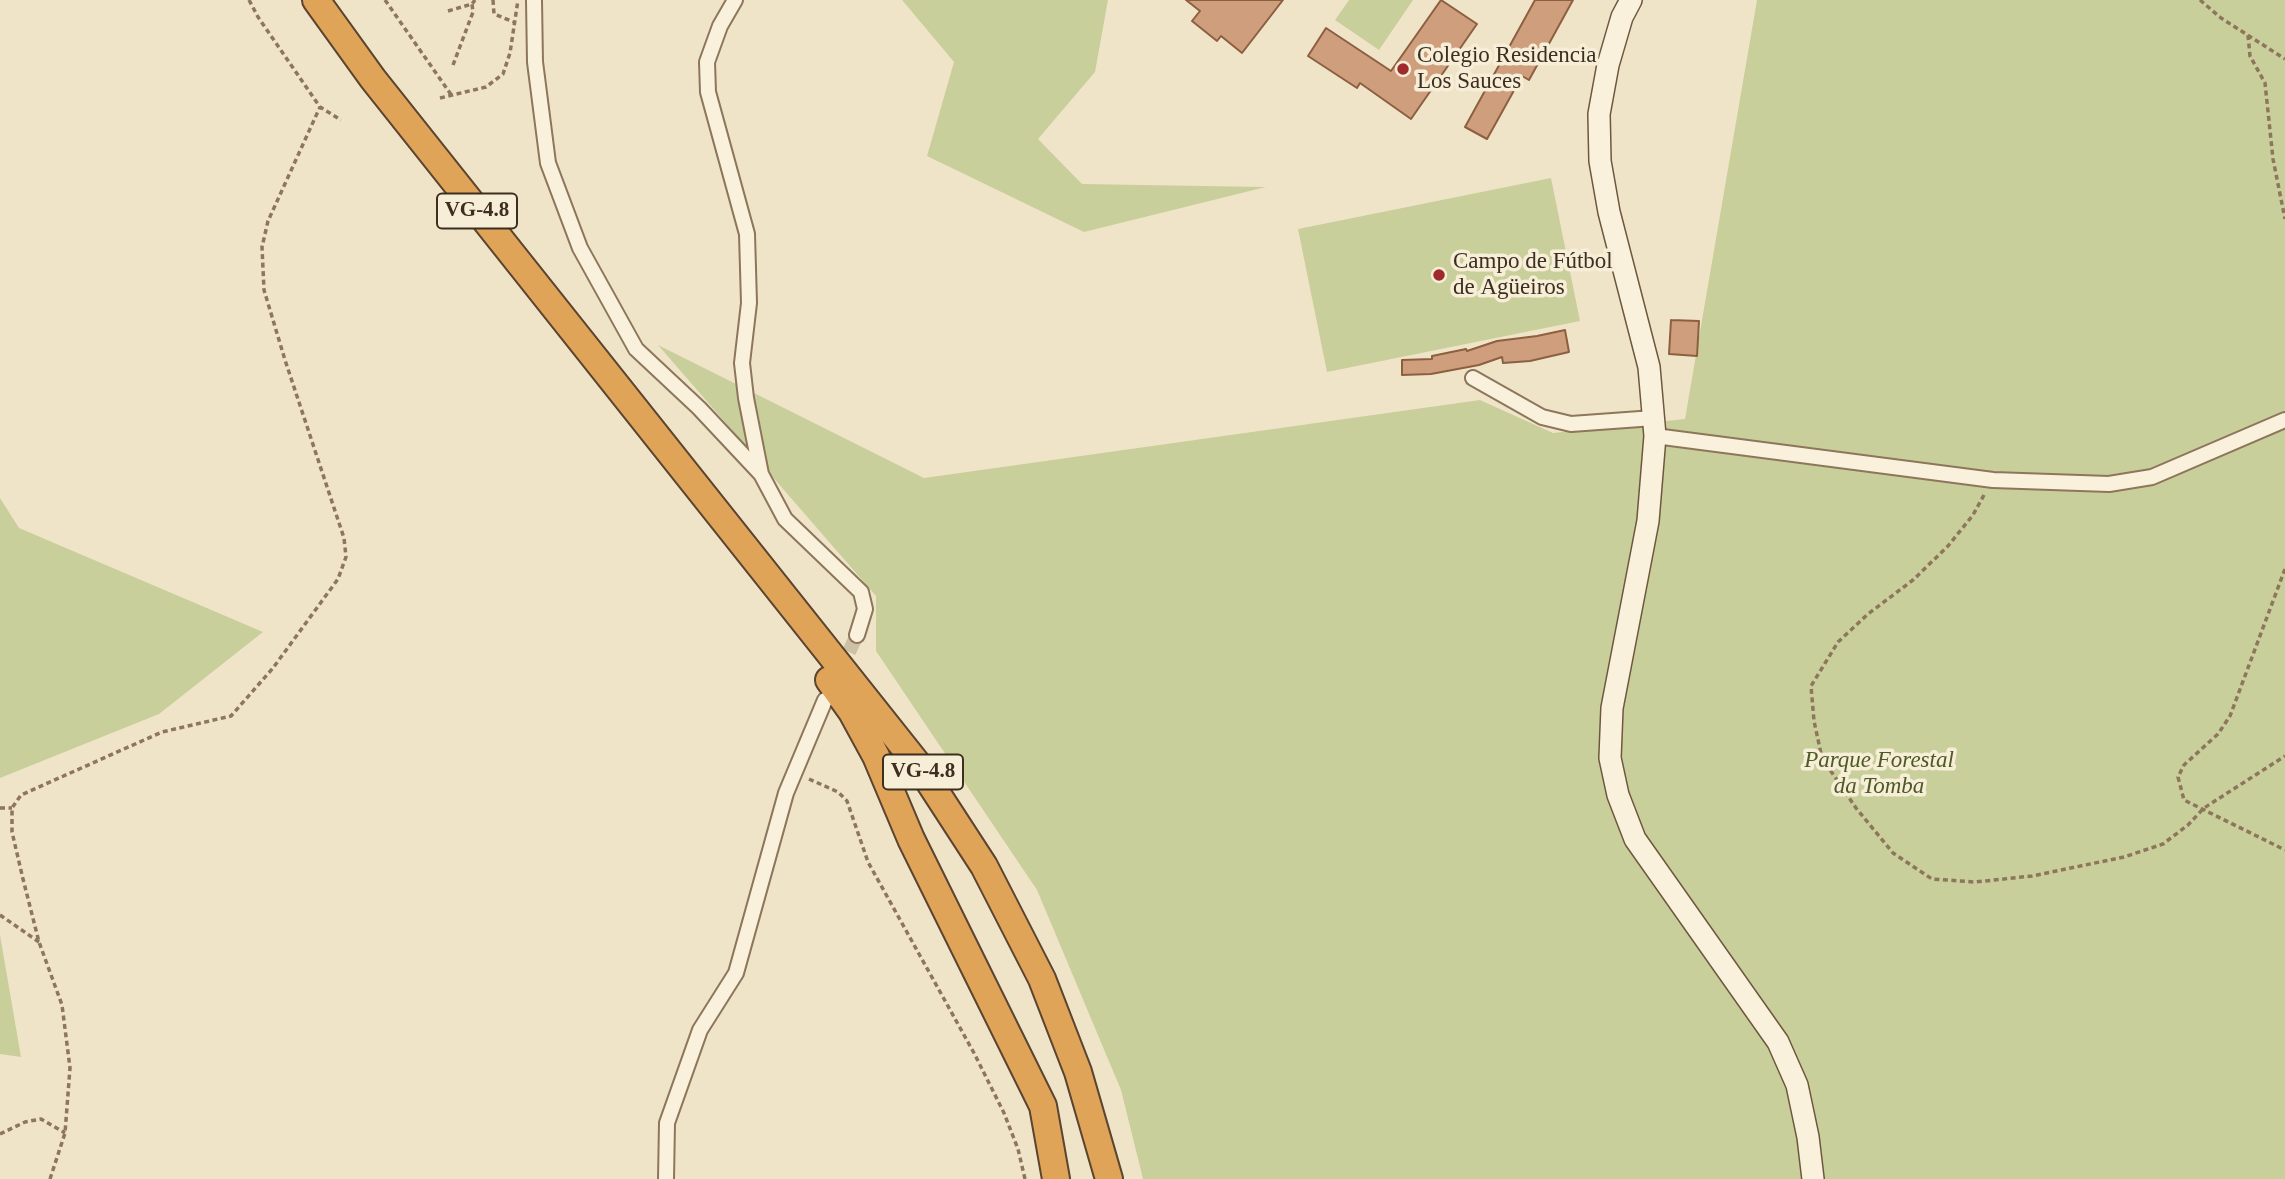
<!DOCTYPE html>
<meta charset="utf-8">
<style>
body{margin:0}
canvas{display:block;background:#f0e4c8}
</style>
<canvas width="2285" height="1179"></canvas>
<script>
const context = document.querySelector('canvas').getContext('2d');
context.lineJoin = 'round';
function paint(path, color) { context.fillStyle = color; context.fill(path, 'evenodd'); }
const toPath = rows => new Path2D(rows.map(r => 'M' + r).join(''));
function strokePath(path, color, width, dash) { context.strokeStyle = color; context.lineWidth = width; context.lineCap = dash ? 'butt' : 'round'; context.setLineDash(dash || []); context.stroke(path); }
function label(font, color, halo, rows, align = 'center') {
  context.font = font + ' Georgia,serif'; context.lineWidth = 7; context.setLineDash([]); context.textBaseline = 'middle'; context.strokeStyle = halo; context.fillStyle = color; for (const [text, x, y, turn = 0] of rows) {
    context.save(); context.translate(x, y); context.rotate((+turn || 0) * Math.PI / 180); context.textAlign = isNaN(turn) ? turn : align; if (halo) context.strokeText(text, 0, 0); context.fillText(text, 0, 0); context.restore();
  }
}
paint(toPath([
 [902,0,1108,0,1095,72,1038,139,1082,184,1266,187,1084,232,927,156,954,62],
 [1349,0,1413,0,1379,50,1335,20],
 [1757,0,2285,0,2285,1179,1143,1179,1121,1090,1037,890,876,651,876,596,658,345,924,478,1480,400,1553,433,1685,419],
 [1551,178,1580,321,1327,372,1298,229],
 [0,498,19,528,263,632,159,714,0,778],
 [0,935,21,1057,0,1054]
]), '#c9cf9b');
const building = toPath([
 [1186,0,1283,0,1242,53,1221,36,1217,41,1192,21,1200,11,1186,0],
 [1441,0,1477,24,1411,119,1360,83,1357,88,1308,56,1326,28,1391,71,1441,0],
 [1535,0,1573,0,1529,80,1522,76,1487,139,1465,127,1535,0],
 [1671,320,1699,321,1697,356,1669,354,1671,320],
 [1565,330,1569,352,1530,361,1503,363,1502,357,1479,365,1431,374,1402,375,1402,360,1432,359,1432,356,1466,349,1467,351,1497,341,1537,336,1565,330]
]);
paint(building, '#cf9f7d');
strokePath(building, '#8d5f41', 2);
strokePath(toPath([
 [840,671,857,635]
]), '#ccc0a6', 14, [14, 7]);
const street = toPath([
 [534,0,535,62,548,163,580,248,636,349,699,408,760,473],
 [735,0,720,26,707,62,708,92,747,234,749,303,742,363,746,398,761,474,785,519,861,592,865,609,857,635],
 [1473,378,1542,417,1571,424,1654,418],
 [1655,436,1993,480,2109,484,2152,477,2285,420],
 [666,1179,667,1123,700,1030,736,973,786,793,825,700]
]);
const secondary = toPath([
 [1631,0,1622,17,1608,65,1599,114,1600,161,1609,212,1649,367,1655,436,1648,521,1612,708,1610,758,1618,795,1635,839,1778,1042,1797,1085,1808,1137,1813,1179]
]);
const highway = toPath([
 [316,0,373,79,919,766,984,866,1042,979,1078,1072,1109,1179],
 [829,680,852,712,876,756,911,839,1043,1106,1056,1179]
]);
strokePath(street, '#8d765c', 18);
strokePath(secondary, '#6f573f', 24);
strokePath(highway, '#5b4430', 30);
strokePath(toPath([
 [249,0,258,17,320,107,341,120],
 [385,0,452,96],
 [493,0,494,14,514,22],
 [2200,0,2221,18,2285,59],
 [448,11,472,4,475,0],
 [2248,35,2250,56,2265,83,2273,159,2285,219],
 [453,65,473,12,472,4],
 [440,98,486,87,503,74,510,53,518,0],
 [1984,495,1973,515,1948,546,1913,580,1868,614,1838,642,1811,686,1814,721,1822,758,1856,808,1893,853,1932,879,1975,882,2032,876,2124,857,2163,844,2188,825,2204,808,2285,756],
 [2285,569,2230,716,2218,734,2184,765,2178,777,2184,800,2285,850],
 [809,779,838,792,847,801,868,862,974,1053,1004,1113,1018,1149,1025,1179],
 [0,808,12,808],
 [0,915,39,942],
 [0,1134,25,1122,41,1119,65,1133],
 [50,1179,65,1133,70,1068,62,1005,39,942,23,879,12,832,12,808,21,795,162,732,231,716,273,668,338,579,346,557,344,538,285,360,264,290,262,247,268,221,320,107]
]), '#8d765c', 3.5, [5, 3.5]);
strokePath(street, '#faf1dc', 14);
strokePath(secondary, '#faf1dc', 21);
strokePath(highway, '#e0a458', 26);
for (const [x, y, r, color] of [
 [1403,69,7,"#9e2a2b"],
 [1439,275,7,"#9e2a2b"]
]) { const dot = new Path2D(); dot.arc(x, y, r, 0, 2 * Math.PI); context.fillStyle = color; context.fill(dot); strokePath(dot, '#f7eed8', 2.5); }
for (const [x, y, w] of [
 [477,211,80],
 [923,772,80]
]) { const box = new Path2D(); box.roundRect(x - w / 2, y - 17.5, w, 35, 5); context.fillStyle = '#f7eed8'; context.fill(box); strokePath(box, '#3d2e20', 2); }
label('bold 21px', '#3d2e20', null, [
 ["VG-4.8",477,211],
 ["VG-4.8",923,772]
]);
label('23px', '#3d2e20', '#f7eed8', [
 ["Colegio Residencia",1417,56],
 ["Los Sauces",1417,82],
 ["Campo de Fútbol",1453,262],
 ["de Agüeiros",1453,288]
], 'left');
label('italic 23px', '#4d5a26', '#f7eed8', [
 ["Parque Forestal",1879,761],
 ["da Tomba",1879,787]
]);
</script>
